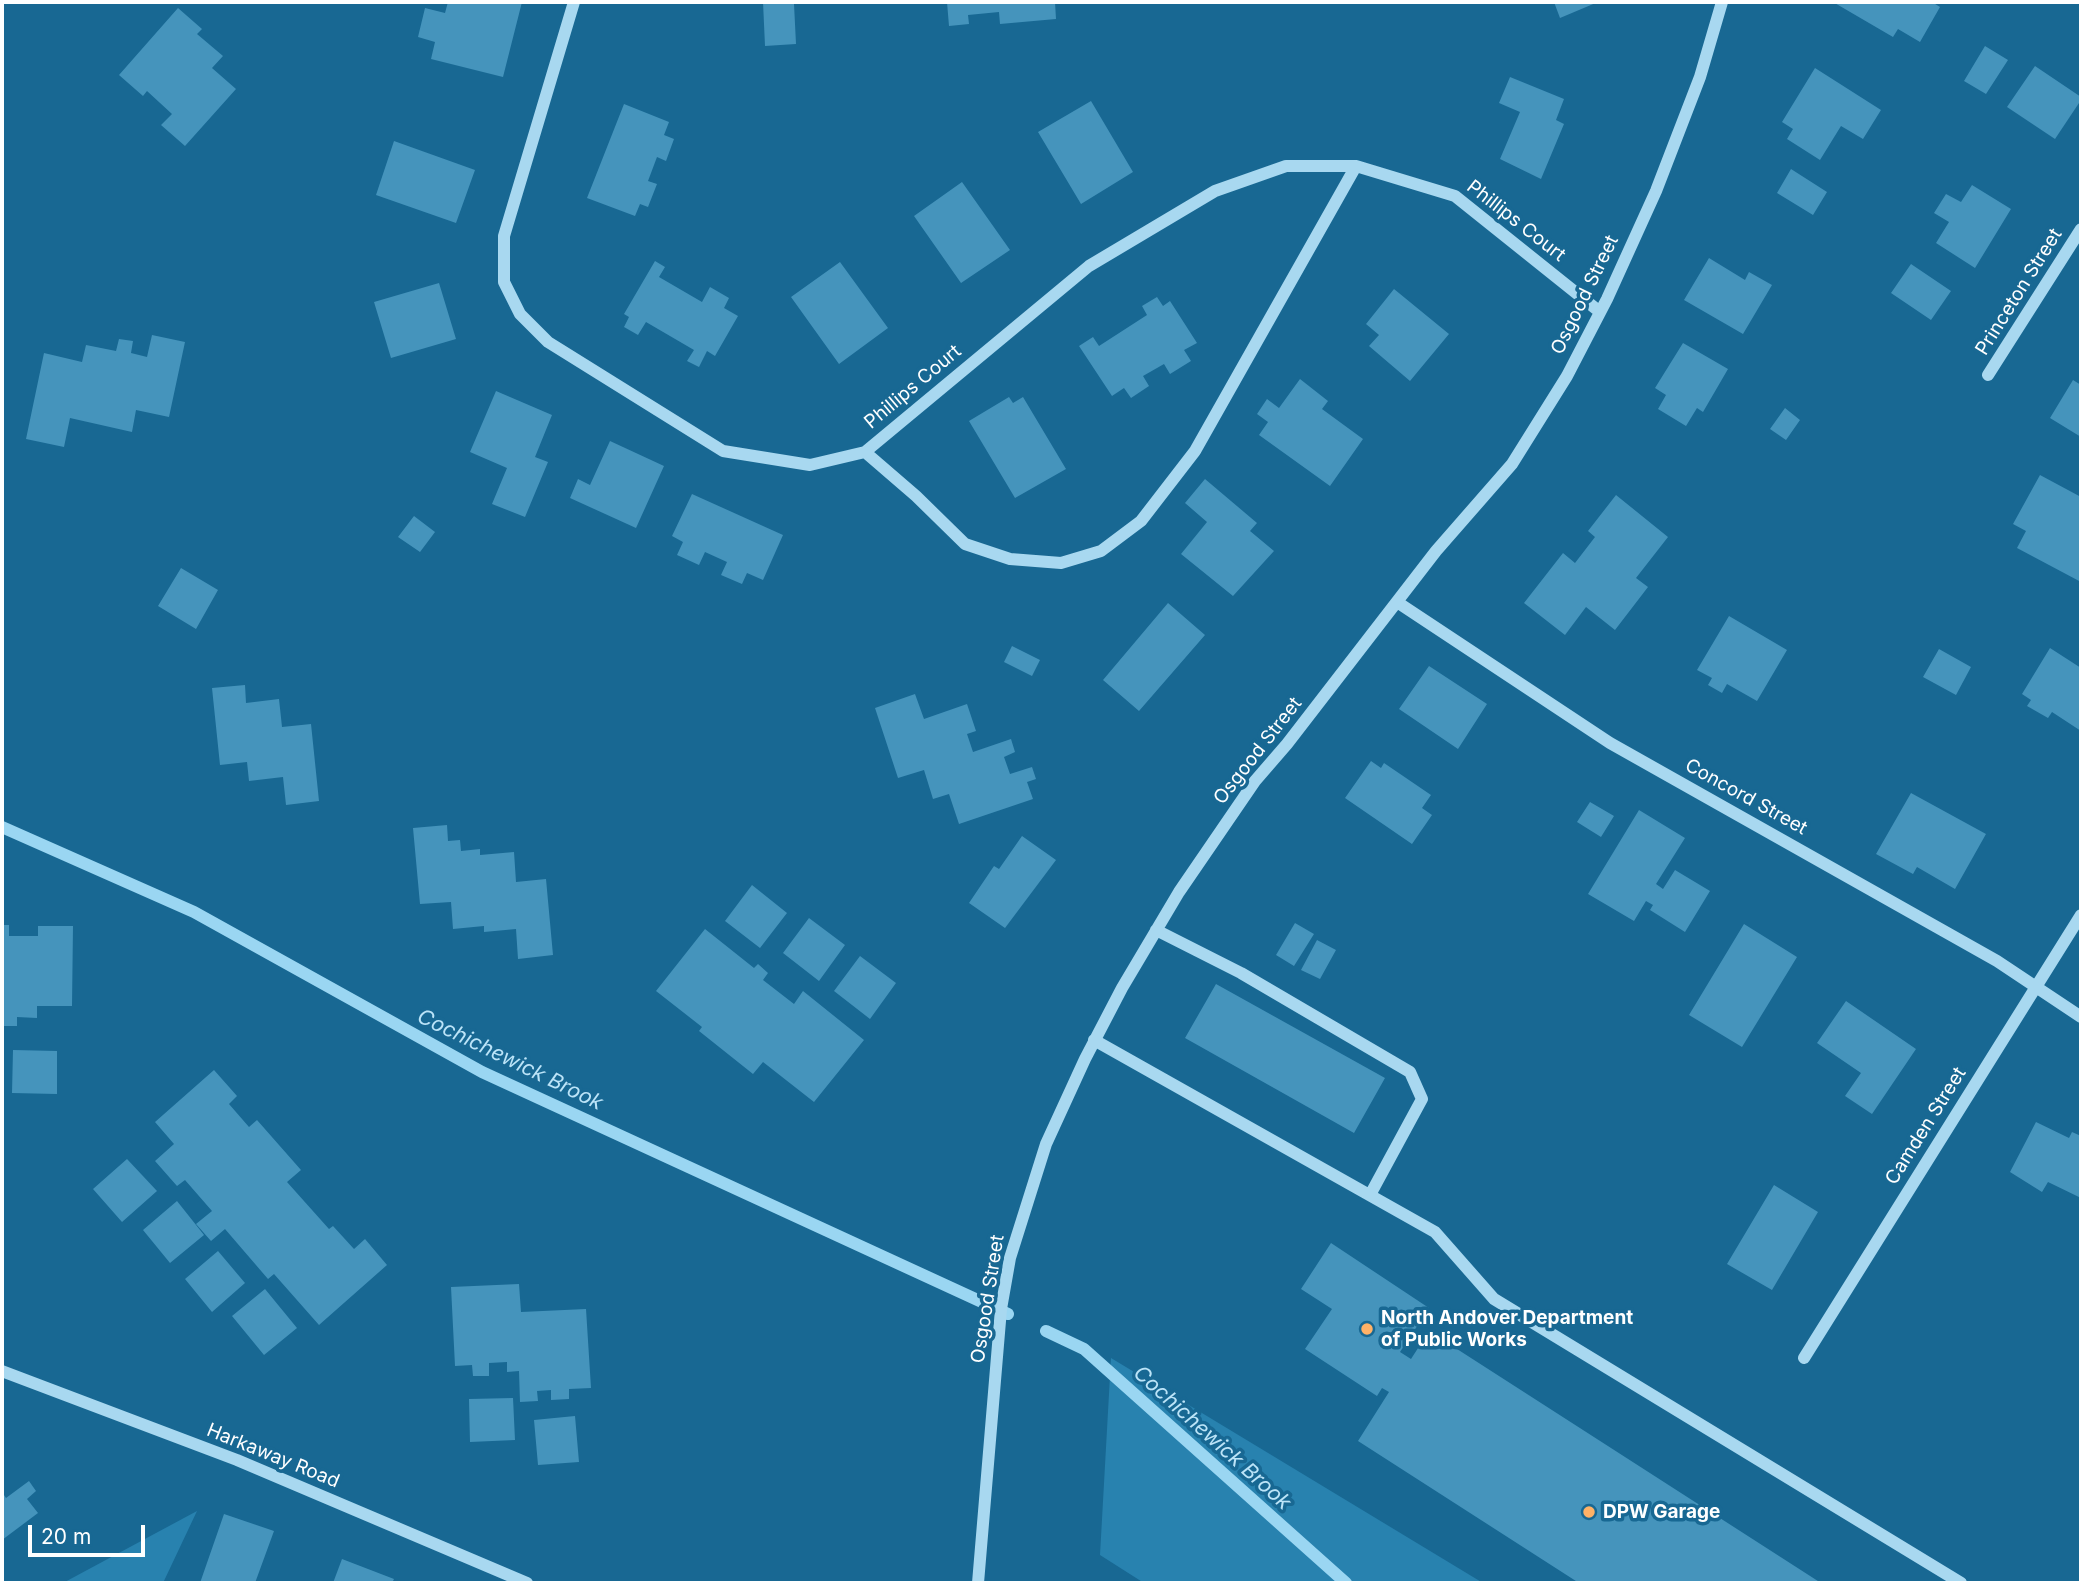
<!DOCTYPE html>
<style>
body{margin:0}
#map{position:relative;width:2083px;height:1585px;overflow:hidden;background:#186893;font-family:Inter,sans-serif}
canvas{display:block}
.frame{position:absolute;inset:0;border:4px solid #fff;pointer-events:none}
.scale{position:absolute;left:28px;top:1525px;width:117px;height:32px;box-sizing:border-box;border:4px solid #fff;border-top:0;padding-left:9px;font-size:21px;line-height:24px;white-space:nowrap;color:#fff;-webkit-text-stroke:5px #186893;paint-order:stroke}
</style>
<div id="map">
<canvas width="2083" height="1585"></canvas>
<div class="frame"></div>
<div class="scale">20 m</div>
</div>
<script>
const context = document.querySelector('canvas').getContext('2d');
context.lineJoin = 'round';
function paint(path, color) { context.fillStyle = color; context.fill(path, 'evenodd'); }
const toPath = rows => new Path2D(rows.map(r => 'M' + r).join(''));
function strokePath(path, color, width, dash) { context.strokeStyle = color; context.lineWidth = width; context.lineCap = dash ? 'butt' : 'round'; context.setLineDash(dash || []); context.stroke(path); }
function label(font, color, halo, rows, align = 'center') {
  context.font = font + ' Inter,sans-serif'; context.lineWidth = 7; context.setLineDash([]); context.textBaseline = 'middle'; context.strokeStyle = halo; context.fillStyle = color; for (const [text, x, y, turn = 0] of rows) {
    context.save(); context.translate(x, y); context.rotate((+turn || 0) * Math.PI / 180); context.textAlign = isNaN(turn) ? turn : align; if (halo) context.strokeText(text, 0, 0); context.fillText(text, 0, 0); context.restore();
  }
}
paint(toPath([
 [1111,1358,1483,1583,1144,1583,1100,1555],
 [197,1511,163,1583,63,1583]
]), '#2882af');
strokePath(toPath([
 [2,827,194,912,482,1072,1008,1314],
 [1046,1331,1084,1349,1346,1583]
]), '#9ad6f2', 12);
paint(toPath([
 [448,2,522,2,503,77,431,59,435,42,418,37,425,8,445,13],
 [763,2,800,2,800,4,794,4,796,44,765,46],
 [947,2,1055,2,1056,19,1000,24,999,12,968,15,969,24,949,26],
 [1554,2,1598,2,1560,18],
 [1833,2,1932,2,1940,7,1920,42,1898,29,1893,37],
 [178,8,202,29,197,34,223,56,212,68,236,89,185,146,161,125,172,114,147,91,143,96,119,75],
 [1985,46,2008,60,1986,94,1964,81],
 [2035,66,2081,97,2081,100,2055,139,2007,107],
 [1815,68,1881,110,1863,139,1841,126,1820,160,1787,139,1793,129,1782,122],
 [1510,77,1564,99,1556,120,1564,124,1541,179,1500,159,1520,112,1499,103],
 [1091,101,1133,172,1081,204,1038,132],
 [624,104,669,122,664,135,674,139,666,161,657,157,648,181,657,184,648,207,640,204,635,216,587,198],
 [394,141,475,170,456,223,376,195],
 [1791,169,1827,192,1813,215,1777,193],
 [962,182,1010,250,961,283,914,216],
 [1972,185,2011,209,1975,268,1936,243,1949,222,1934,213,1946,194,1961,202],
 [1709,258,1745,280,1749,272,1772,285,1743,334,1684,300],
 [655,261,665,267,659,277,702,302,710,287,729,298,724,308,738,316,715,356,707,351,699,367,687,361,694,350,646,322,638,335,624,327,629,317,624,314],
 [840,262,888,328,839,364,791,297],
 [1911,264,1951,291,1931,320,1891,293],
 [439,283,456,339,391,358,374,302],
 [1394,289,1449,334,1410,381,1369,346,1379,335,1366,324],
 [1157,297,1163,306,1170,301,1197,343,1184,350,1191,361,1170,374,1164,364,1143,376,1149,386,1131,398,1124,388,1112,396,1079,346,1093,337,1099,346,1147,315,1142,306],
 [152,335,185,342,169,417,136,410,132,432,70,418,64,447,26,439,44,353,82,362,86,345,116,351,119,339,133,341,131,353,147,357],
 [1683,343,1728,369,1703,412,1697,408,1686,426,1658,409,1666,395,1655,388],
 [1300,379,1328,401,1322,409,1363,439,1330,486,1259,435,1268,422,1257,414,1267,399,1279,408],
 [2073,380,2081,385,2081,437,2050,418],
 [496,391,552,415,535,457,548,462,525,517,492,504,507,468,470,452],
 [1009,397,1013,403,1023,397,1066,469,1015,498,969,421],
 [1785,408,1800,420,1786,440,1770,429],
 [610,441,664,466,636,528,570,498,578,479,590,485],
 [2040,475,2081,497,2081,582,2017,548,2026,531,2013,524],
 [1205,479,1257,523,1250,531,1274,551,1233,596,1181,554,1207,522,1185,503],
 [692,494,783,535,763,580,747,573,742,584,721,575,727,562,705,552,699,565,677,555,683,542,672,536],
 [1616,495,1668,537,1636,578,1648,587,1615,630,1586,607,1565,635,1524,603,1563,553,1575,563,1595,537,1588,531],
 [414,516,435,532,420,552,398,537],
 [181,568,218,590,196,629,158,606],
 [1168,603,1205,635,1139,711,1103,680],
 [1729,616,1787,650,1757,701,1727,684,1722,693,1708,685,1712,678,1697,670],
 [1012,646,1040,660,1032,676,1004,662],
 [2050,648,2081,668,2081,731,2052,712,2048,718,2027,706,2031,700,2022,694],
 [1939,649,1971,667,1956,695,1923,677],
 [1429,666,1487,704,1458,749,1399,709],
 [245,685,246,703,279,699,282,727,311,724,319,801,286,805,283,777,249,781,247,762,220,765,212,688],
 [915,694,924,719,967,704,976,731,967,734,973,752,1011,739,1015,752,1004,757,1010,774,1032,767,1036,779,1027,782,1033,799,959,824,949,794,933,799,924,770,898,778,875,708],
 [1371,761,1381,768,1384,763,1431,795,1422,808,1432,815,1412,844,1345,798],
 [1911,793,1986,834,1955,889,1917,867,1913,874,1876,854],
 [1590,802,1614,816,1601,837,1577,822],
 [1639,810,1685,838,1656,884,1663,889,1675,870,1710,891,1685,932,1650,910,1653,905,1646,901,1634,921,1588,894],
 [447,825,448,841,460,840,461,851,480,849,480,855,514,852,516,882,546,879,553,955,518,959,516,929,484,932,484,926,453,929,451,902,420,904,413,828],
 [1022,836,1056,860,1005,928,969,903,994,866,999,869],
 [752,885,787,913,760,948,725,921],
 [809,918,845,945,819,981,783,953],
 [1295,923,1314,934,1294,966,1276,955],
 [1744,924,1797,957,1742,1047,1689,1015],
 [2,925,9,925,9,936,38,936,38,926,73,926,72,1006,37,1006,37,1018,17,1017,17,1026,4,1026,4,1015,2,1015],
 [705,929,754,968,758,964,768,973,763,980,794,1004,803,991,864,1040,814,1102,763,1062,753,1074,699,1031,702,1027,656,991],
 [1317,940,1336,950,1320,979,1301,970],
 [860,956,896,983,870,1019,834,991],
 [1216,984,1385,1078,1354,1133,1185,1038],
 [1846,1001,1916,1049,1872,1114,1845,1096,1861,1073,1817,1043],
 [13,1050,57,1051,57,1094,12,1093],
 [214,1070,237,1096,229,1104,249,1127,257,1120,301,1170,287,1182,329,1229,333,1226,354,1249,365,1239,387,1265,319,1325,274,1274,268,1279,225,1229,211,1241,196,1224,212,1211,185,1180,177,1186,155,1161,174,1144,155,1122],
 [2036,1122,2069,1138,2072,1132,2081,1136,2081,1198,2048,1182,2042,1192,2010,1172],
 [127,1159,157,1191,122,1222,93,1189],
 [1774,1185,1818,1212,1772,1290,1727,1264],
 [177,1201,204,1235,170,1263,143,1230],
 [1331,1243,1429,1308,1400,1352,1411,1359,1429,1331,1821,1583,1579,1583,1358,1441,1389,1392,1382,1388,1377,1396,1305,1349,1332,1309,1301,1289],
 [218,1251,245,1283,212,1312,185,1279],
 [519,1284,521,1312,586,1309,591,1388,569,1389,569,1399,551,1400,551,1390,537,1391,538,1401,520,1402,519,1371,507,1372,507,1362,489,1363,489,1376,473,1376,472,1365,455,1366,451,1287],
 [265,1289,297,1328,264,1355,232,1316],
 [513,1398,515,1440,470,1442,469,1399],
 [575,1416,579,1462,538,1465,534,1420],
 [29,1481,36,1491,27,1499,38,1513,2,1540,2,1492,6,1498],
 [224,1514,274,1531,255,1583,200,1583],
 [342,1559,394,1579,392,1583,333,1583]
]), '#4594bc');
strokePath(toPath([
 [574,2,504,236,504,282,520,314,548,342,723,451,810,465,865,452,1089,266,1215,191,1286,166,1356,166,1455,196,1600,312],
 [1988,375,2081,229],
 [865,452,916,496,965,544,1010,559,1061,563,1101,551,1141,521,1195,451,1356,166],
 [1397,602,1610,743,1997,961,2081,1017],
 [1156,930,1241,973,1410,1072,1422,1099,1370,1195],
 [1094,1040,1435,1232,1494,1299,1961,1583],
 [1804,1358,2081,915],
 [2,1371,237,1460,527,1583],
 [978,1583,1001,1309,1010,1258,1046,1144,1085,1059,1122,988,1179,892,1255,781,1287,744,1436,551,1512,464,1567,376,1607,299,1656,191,1700,77,1722,2]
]), '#a8d8f0', 12);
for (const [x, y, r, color] of [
 [1367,1329,7,"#ffb267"],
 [1589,1512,7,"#ffb267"]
]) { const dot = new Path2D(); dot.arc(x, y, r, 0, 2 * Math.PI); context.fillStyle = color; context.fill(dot); strokePath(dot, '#186893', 2.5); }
label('19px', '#fff', '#186893', [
 ["Phillips Court",1516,221,38],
 ["Princeton Street",2019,292,-58],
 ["Osgood Street",1585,295,-64],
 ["Phillips Court",913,387,-40],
 ["Osgood Street",1258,751,-52],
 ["Concord Street",1746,797,29],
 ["Camden Street",1926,1126,-58],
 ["Osgood Street",988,1299,-81],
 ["Harkaway Road",273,1456,22]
]);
label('bold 19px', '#fff', '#186893', [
 ["North Andover Department",1381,1318],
 ["of Public Works",1381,1340],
 ["DPW Garage",1603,1512]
], 'left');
label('italic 21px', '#bce4f8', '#186893', [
 ["Cochichewick Brook",510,1060,26],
 ["Cochichewick Brook",1212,1438,42]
]);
</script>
